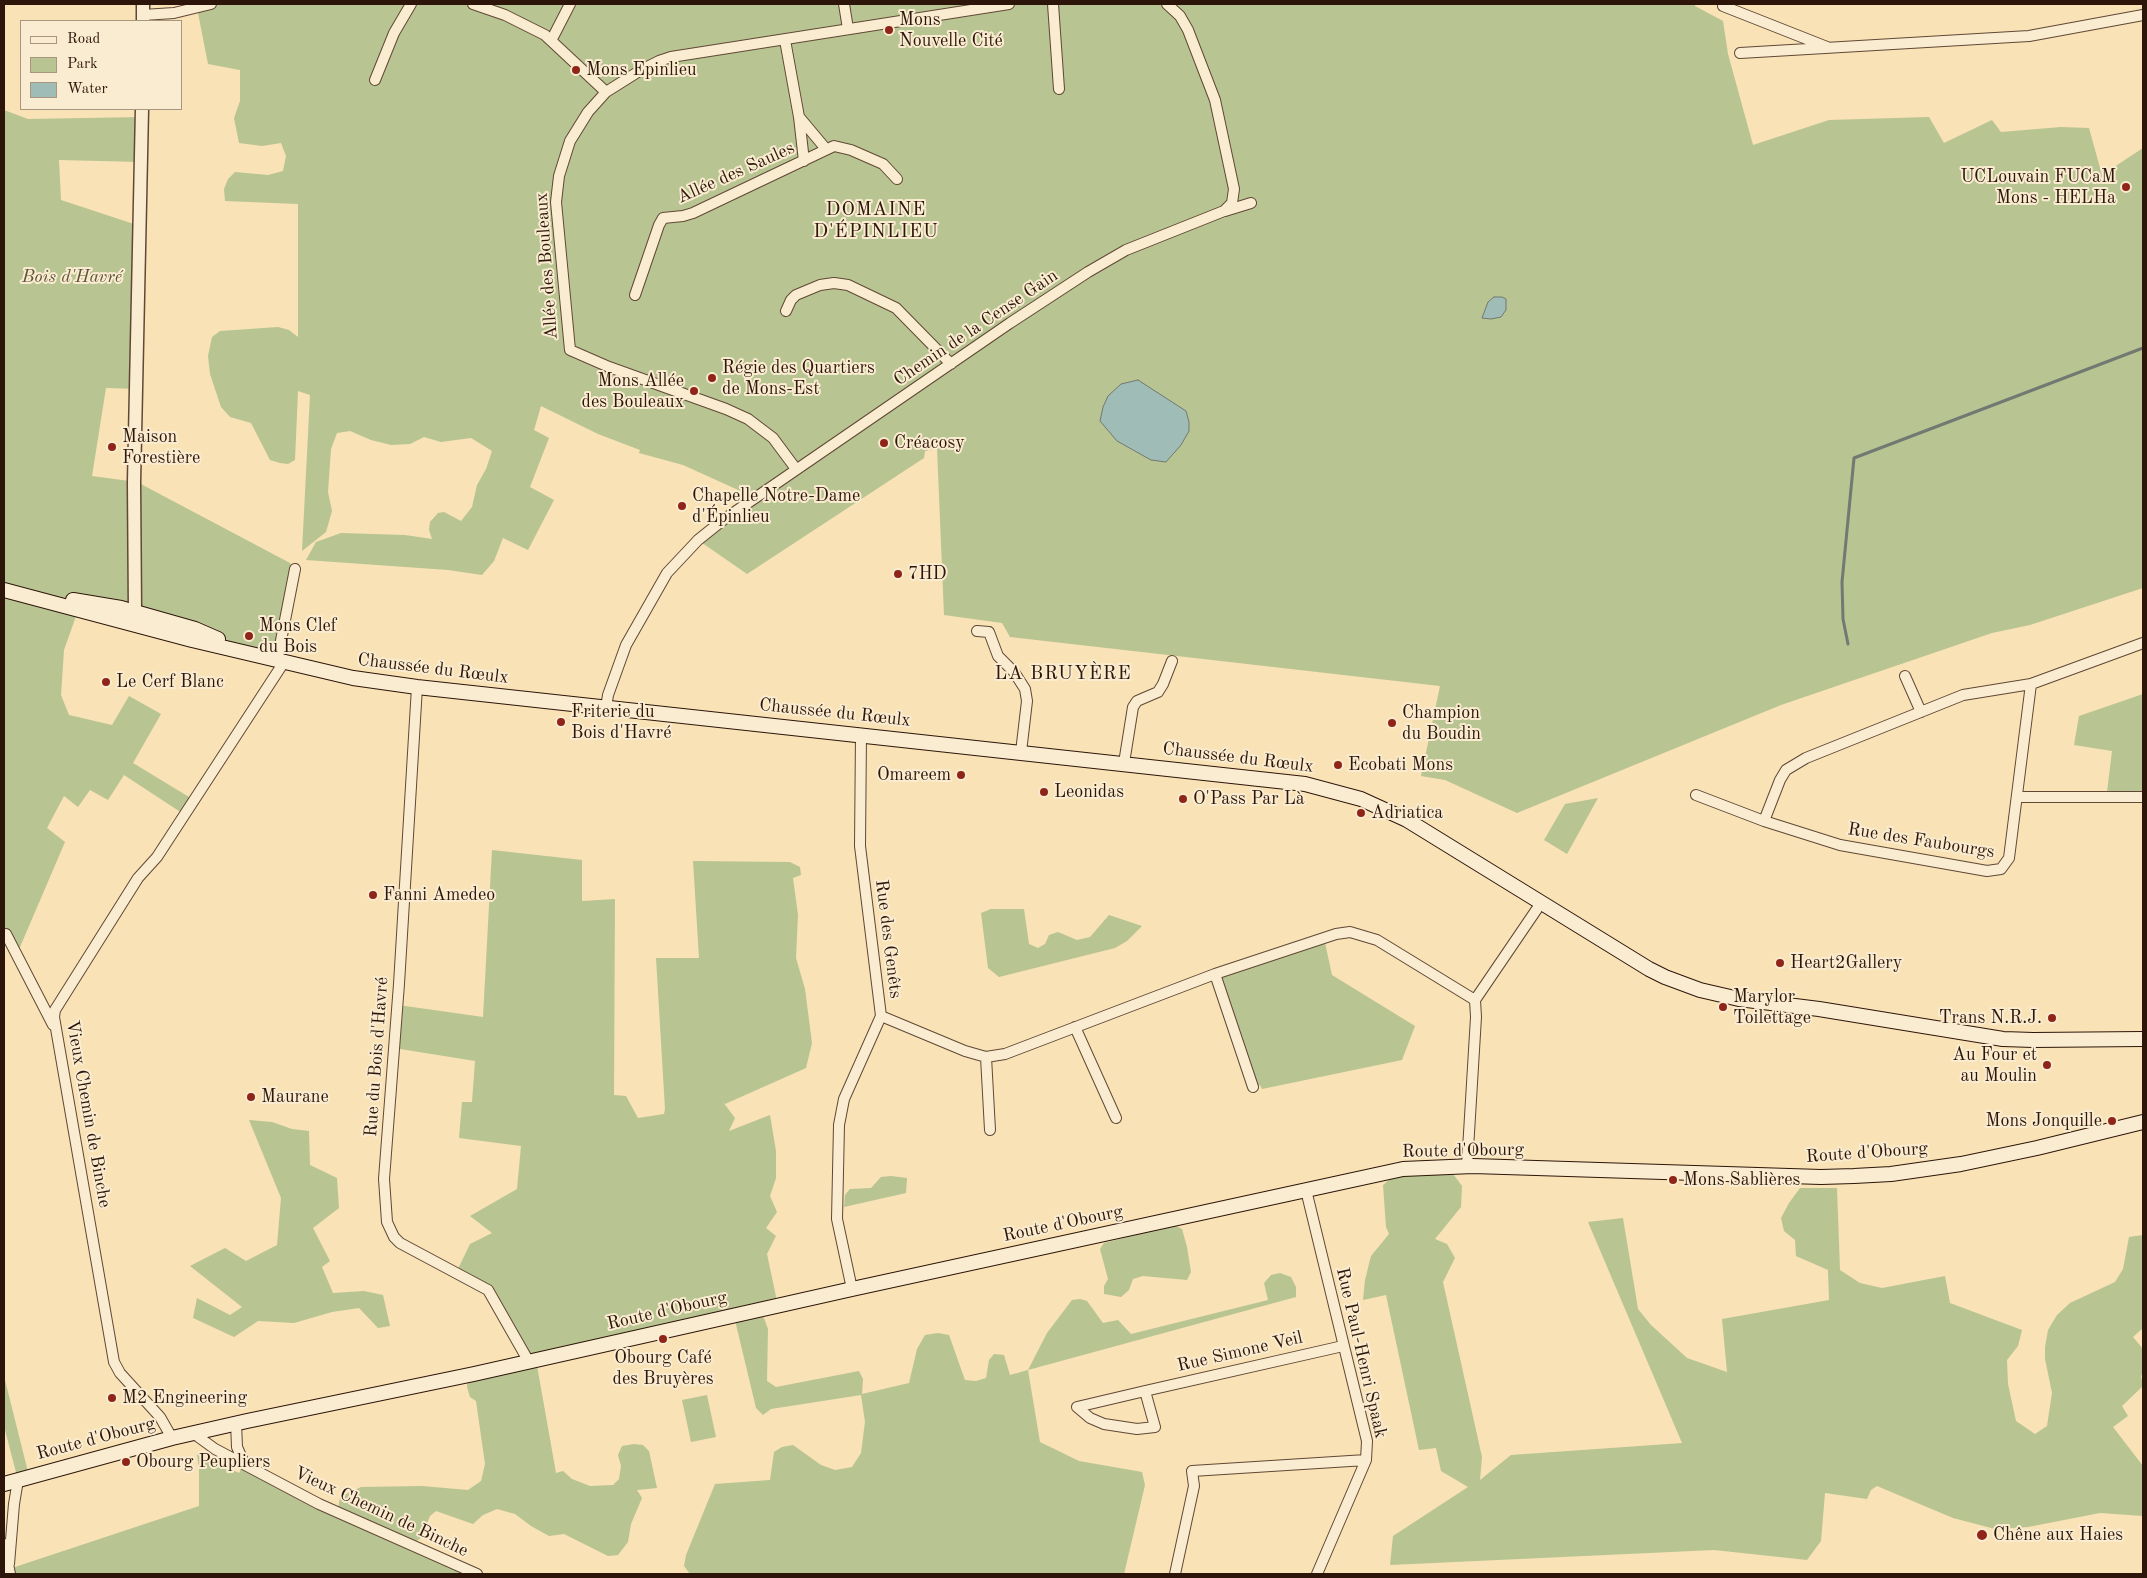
<!DOCTYPE html>
<meta charset="utf-8">
<style>
body{margin:0}
#map{position:relative;width:2147px;height:1578px;overflow:hidden;background:#f8e2b6;font-family:"Old Standard TT",serif}
canvas{display:block}
.frame{position:absolute;inset:0;border:5px solid #2d150a;pointer-events:none}
.legend{position:absolute;left:20px;top:20px;width:162px;height:90px;box-sizing:border-box;background:#faecd0;border:1px solid #a89681;margin:0;padding:6px 9px;list-style:none;font-size:15px;color:#2d150a}
.legend li{display:flex;align-items:center;gap:10px;height:25px}
.legend b{width:25px;border:1px solid #a89681}
</style>
<div id="map">
<canvas width="2147" height="1578"></canvas>
<div class="frame"></div>
<ul class="legend">
<li><b style="height:6px;background:#faecd0"></b>Road</li>
<li><b style="height:14px;background:#b8c492"></b>Park</li>
<li><b style="height:14px;background:#a0bcb7"></b>Water</li>
</ul>
</div>
<script>
const context = document.querySelector('canvas').getContext('2d');
context.lineJoin = 'round';
function paint(path, color) { context.fillStyle = color; context.fill(path, 'evenodd'); }
const toPath = rows => new Path2D(rows.map(r => 'M' + r).join(''));
function strokePath(path, color, width, dash) { context.strokeStyle = color; context.lineWidth = width; context.lineCap = dash ? 'butt' : 'round'; context.setLineDash(dash || []); context.stroke(path); }
function label(font, color, halo, rows, align = 'center') {
  context.font = font + ' "Old Standard TT",serif'; context.lineWidth = 4; context.setLineDash([]); context.textBaseline = 'middle'; context.strokeStyle = halo; context.fillStyle = color; for (const [text, x, y, turn = 0] of rows) {
    context.save(); context.translate(x, y); context.rotate((+turn || 0) * Math.PI / 180); context.textAlign = isNaN(turn) ? turn : align; if (halo) context.strokeText(text, 0, 0); context.fillText(text, 0, 0); context.restore();
  }
}
paint(toPath([
 [211,4,1695,4,1695,6,1723,21,1728,54,1753,145,1829,120,1929,117,1944,143,1992,120,2001,132,2061,127,2089,128,2102,175,2143,148,2143,588,2030,625,1992,633,1781,705,1517,813,1445,780,1421,776,1440,686,1010,637,1002,623,944,615,937,448,925,451,924,458,747,574,698,540,750,502,747,494,683,465,639,453,640,450,598,434,541,406,534,430,549,438,530,487,554,500,528,550,503,538,494,561,482,575,448,570,306,560,316,542,341,533,405,535,432,539,429,530,430,522,438,513,444,512,461,521,472,507,477,485,486,469,492,451,471,438,441,442,424,437,410,444,391,445,371,440,350,431,337,433,331,449,328,492,332,511,326,532,302,551,310,395,298,391,295,460,288,464,280,463,270,460,251,423,230,417,221,407,210,374,208,356,212,337,220,331,278,327,289,330,298,337,298,204,225,201,224,189,228,179,235,172,268,175,283,171,286,156,281,143,262,146,239,143,234,118,240,101,240,70,208,64,197,8],
 [4,110,28,119,142,117,141,162,59,160,61,200,140,226,138,389,106,388,92,476,137,482,290,563,295,569,277,661,81,602,64,650,61,695,69,715,112,725,129,696,161,714,133,763,194,800,185,815,124,775,108,800,90,790,78,807,64,796,47,828,65,842,17,954,4,932],
 [2143,694,2143,792,2107,792,2112,751,2074,745,2079,716],
 [1598,798,1567,854,1544,840,1565,804],
 [492,850,582,860,582,901,615,899,614,1095,626,1096,638,1118,664,1114,665,1109,656,958,699,958,693,861,790,862,800,867,801,875,793,878,798,915,796,958,805,989,812,1043,806,1068,725,1104,723,1102,735,1118,729,1131,770,1115,776,1151,776,1178,770,1196,777,1212,766,1228,776,1236,767,1254,778,1306,755,1311,764,1318,768,1329,767,1381,776,1387,859,1371,863,1379,862,1394,909,1383,917,1349,925,1335,938,1333,949,1335,965,1380,976,1381,986,1378,989,1360,994,1354,1004,1355,1010,1375,1028,1370,1047,1333,1072,1300,1080,1299,1087,1301,1103,1323,1118,1320,1131,1334,1268,1300,1264,1283,1271,1275,1280,1273,1291,1277,1296,1287,1296,1297,1028,1370,1040,1442,1079,1461,1142,1472,1145,1485,1124,1574,690,1574,684,1566,686,1555,715,1484,770,1480,774,1452,782,1447,793,1445,821,1465,835,1470,852,1467,861,1453,865,1422,861,1395,771,1409,763,1415,756,1408,734,1316,536,1360,556,1473,563,1471,572,1479,590,1486,613,1485,619,1479,621,1466,618,1455,622,1446,634,1444,643,1445,649,1451,657,1488,637,1490,642,1498,631,1524,628,1542,618,1555,608,1556,564,1534,549,1536,531,1526,515,1514,497,1509,483,1515,473,1524,436,1511,430,1516,421,1538,411,1545,477,1574,4,1574,4,1571,9,1569,199,1506,199,1469,197,1454,239,1473,244,1463,338,1509,340,1497,361,1487,422,1486,468,1490,481,1481,485,1464,476,1401,470,1397,467,1387,468,1378,528,1362,488,1290,456,1273,470,1244,492,1233,470,1216,517,1189,521,1146,459,1138,462,1102,472,1102,475,1061,394,1048,398,1005,483,1017],
 [991,909,1024,909,1029,944,1038,948,1045,944,1049,935,1058,932,1077,940,1090,937,1109,915,1142,926,1127,941,1115,948,999,977,988,968,981,913],
 [1324,938,1332,975,1415,1026,1402,1060,1262,1089,1260,1085,1253,1087,1215,974],
 [249,1120,272,1122,292,1129,309,1131,310,1165,337,1178,339,1208,313,1228,330,1261,322,1267,333,1293,364,1291,383,1295,390,1326,378,1328,359,1308,332,1312,294,1323,258,1321,234,1337,193,1318,197,1298,230,1315,242,1307,190,1266,225,1248,246,1261,277,1245,281,1198],
 [1418,1173,1453,1174,1462,1186,1461,1207,1435,1239,1447,1244,1455,1258,1443,1282,1482,1457,1480,1480,1511,1455,1682,1443,1588,1222,1623,1218,1638,1309,1651,1325,1687,1358,1727,1372,1722,1319,1829,1300,1828,1270,1796,1256,1795,1240,1784,1231,1781,1218,1789,1203,1800,1188,1837,1188,1840,1270,1860,1283,1882,1288,1945,1276,1950,1303,2022,1330,2018,1346,2007,1360,2008,1384,2016,1421,2035,1434,2047,1426,2052,1393,2045,1359,2045,1347,2048,1330,2057,1315,2070,1303,2115,1282,2123,1269,2129,1237,2143,1235,2143,1328,2133,1337,2143,1349,2143,1373,2141,1376,2143,1386,2122,1406,2128,1416,2113,1427,2143,1466,2143,1516,2100,1513,2028,1527,1995,1529,1953,1518,1877,1486,1871,1490,1867,1499,1825,1493,1821,1541,1807,1560,1714,1550,1390,1565,1393,1536,1468,1487,1441,1471,1436,1448,1419,1450,1386,1295,1363,1300,1365,1280,1371,1256,1389,1234,1386,1227,1383,1185,1390,1179],
 [891,1176,907,1178,906,1193,844,1207,845,1195,850,1189,871,1188,881,1177],
 [1174,1225,1182,1229,1187,1247,1191,1272,1187,1280,1143,1276,1133,1279,1129,1290,1121,1297,1104,1294,1104,1286,1108,1279,1100,1249,1104,1243],
 [4,1376,29,1476,18,1480,4,1426],
 [707,1395,716,1437,691,1442,682,1400]
]), '#b8c492');
const water = toPath([
 [1494,297,1502,297,1506,299,1506,310,1501,317,1491,319,1482,318,1488,302,1494,297],
 [1138,380,1186,411,1189,422,1189,431,1181,445,1166,462,1151,460,1117,441,1100,421,1103,407,1108,396,1121,384,1138,380]
]);
paint(water, '#a0bcb7');
strokePath(water, '#727972', 1);
strokePath(toPath([
 [1848,644,1843,619,1842,582,1854,458,2143,348]
]), '#727972', 3);
const minor = toPath([
 [473,4,505,15,545,35,606,92],
 [844,4,848,29],
 [1053,4,1059,89],
 [1723,6,1827,47],
 [143,15,174,13,211,4],
 [552,39,570,4],
 [785,40,799,117,804,161],
 [1740,53,2029,36,2143,15],
 [375,80,394,33,411,4],
 [800,118,826,149],
 [1225,211,1251,203],
 [635,295,659,225,663,218,683,216,693,213,834,146,851,150,883,164,897,179],
 [786,311,791,300,796,295,820,285,834,283,848,285,896,308,951,364],
 [796,469,773,438,748,419,726,409,609,367,570,350,556,202,559,176,570,141,588,112,606,92,641,70,659,61,671,57,1009,4],
 [977,631,989,632,998,656,1014,672,1025,689,1027,701,1021,752],
 [277,661,295,569],
 [1905,676,1921,712],
 [417,687,399,984,384,1179,387,1222,394,1237,400,1243,488,1290,529,1362],
 [606,708,608,695,626,645,667,573,698,540,723,520,1010,323,1088,272,1126,250,1224,211,1232,203,1234,189,1215,100,1188,30,1180,16,1167,4],
 [1124,763,1133,707,1137,701,1158,692,1163,684,1172,661],
 [1696,795,1764,821,1780,780,1786,770,1806,758,1963,695,2031,684,2143,643],
 [2017,797,2143,797],
 [1764,821,1840,845,1987,871,2001,869,2009,858,2031,684],
 [6,934,53,1025],
 [1215,974,1253,1087],
 [881,1016,965,1051,986,1057,1005,1054,1215,974,1336,934,1350,932,1377,940,1475,1000],
 [1075,1027,1116,1118],
 [986,1057,990,1130],
 [1467,1166,1476,1017,1475,1000,1541,903],
 [1306,1190,1367,1441,1366,1460,1317,1574],
 [852,1289,837,1219,839,1125,844,1099,881,1016,860,846,861,734],
 [1145,1391,1155,1427,1137,1429,1104,1424,1090,1418,1077,1407,1145,1391,1343,1346],
 [236,1423,237,1447,244,1463],
 [193,1433,215,1449,319,1504,477,1574],
 [172,1438,160,1417,120,1373,114,1362,54,1017,55,1010,138,878,157,857,284,662],
 [4,1544,10,1574],
 [9,1564,14,1504,18,1480],
 [1175,1574,1194,1486,1192,1471,1366,1460]
]);
const tertiary = toPath([
 [143,21,143,4],
 [133,621,135,613,134,482,142,109]
]);
const secondary = toPath([
 [4,590,192,640,353,678,417,687,1305,784,1361,799,1407,820,1649,969,1665,977,1700,990,1739,999,1819,1009,2003,1039,2033,1040,2143,1039],
 [73,600,121,608,195,629,218,639],
 [4,1484,172,1438,247,1421,474,1374,852,1289,1403,1169,1473,1166,1821,1177,1854,1176,1891,1174,1961,1164,2037,1148,2143,1122]
]);
strokePath(minor, '#604835', 12);
strokePath(tertiary, '#604835', 15);
strokePath(secondary, '#2d150a', 16);
strokePath(minor, '#faecd0', 10);
strokePath(tertiary, '#faecd0', 12);
strokePath(secondary, '#faecd0', 14);
for (const [x, y, r, color] of [
 [889,30,5,"#8f2418"],
 [576,70,5,"#8f2418"],
 [2126,187,5,"#8f2418"],
 [712,378,5,"#8f2418"],
 [694,391,5,"#8f2418"],
 [884,443,5,"#8f2418"],
 [112,447,5,"#8f2418"],
 [682,506,5,"#8f2418"],
 [898,574,5,"#8f2418"],
 [249,636,5,"#8f2418"],
 [106,682,5,"#8f2418"],
 [561,722,5,"#8f2418"],
 [1392,723,5,"#8f2418"],
 [1338,765,5,"#8f2418"],
 [961,775,5,"#8f2418"],
 [1044,792,5,"#8f2418"],
 [1183,799,5,"#8f2418"],
 [1361,813,5,"#8f2418"],
 [373,895,5,"#8f2418"],
 [1780,963,5,"#8f2418"],
 [1723,1007,5,"#8f2418"],
 [2052,1018,5,"#8f2418"],
 [2047,1065,5,"#8f2418"],
 [251,1097,5,"#8f2418"],
 [2112,1121,5,"#8f2418"],
 [1673,1180,5,"#8f2418"],
 [663,1339,5,"#8f2418"],
 [112,1398,5,"#8f2418"],
 [126,1462,5,"#8f2418"],
 [1982,1535,6,"#8f2418"]
]) { const dot = new Path2D(); dot.arc(x, y, r, 0, 2 * Math.PI); context.fillStyle = color; context.fill(dot); strokePath(dot, '#faecd0', 2); }
label('18px', '#2d150a', '#faecd0', [
 ["Mons",899,20],
 ["Nouvelle Cité",899,41],
 ["Mons Epinlieu",586,70],
 ["UCLouvain FUCaM",2116,177,"right"],
 ["Mons - HELHa",2116,198,"right"],
 ["Régie des Quartiers",722,368],
 ["de Mons-Est",722,389],
 ["Mons Allée",684,381,"right"],
 ["des Bouleaux",684,402,"right"],
 ["Maison",122,437],
 ["Forestière",122,458],
 ["Créacosy",894,443],
 ["Chapelle Notre-Dame",692,496],
 ["d'Épinlieu",692,517],
 ["7HD",908,574],
 ["Mons Clef",259,626],
 ["du Bois",259,647],
 ["Le Cerf Blanc",116,682],
 ["Friterie du",571,712],
 ["Bois d'Havré",571,733],
 ["Champion",1402,713],
 ["du Boudin",1402,734],
 ["Ecobati Mons",1348,765],
 ["Omareem",951,775,"right"],
 ["Leonidas",1054,792],
 ["O'Pass Par Là",1193,799],
 ["Adriatica",1371,813],
 ["Fanni Amedeo",383,895],
 ["Heart2Gallery",1790,963],
 ["Marylor",1733,997],
 ["Toilettage",1733,1018],
 ["Trans N.R.J.",2042,1018,"right"],
 ["Au Four et",2037,1055,"right"],
 ["au Moulin",2037,1076,"right"],
 ["Maurane",261,1097],
 ["Mons Jonquille",2102,1121,"right"],
 ["Mons Sablières",1683,1180],
 ["Obourg Café",663,1358,"center"],
 ["des Bruyères",663,1379,"center"],
 ["M2 Engineering",122,1398],
 ["Obourg Peupliers",136,1462],
 ["Chêne aux Haies",1993,1535]
], 'left');
label('18px', '#2d150a', '#faecd0', [
 ["Allée des Saules",736,173,-24],
 ["Allée des Bouleaux",547,266,-94],
 ["Chemin de la Cense Gain",976,328,-34],
 ["Chaussée du Rœulx",433,669,7],
 ["Chaussée du Rœulx",835,713,6],
 ["Chaussée du Rœulx",1238,758,7],
 ["Rue des Faubourgs",1921,841,9],
 ["Rue des Genêts",888,939,83],
 ["Rue du Bois d'Havré",377,1057,-86],
 ["Vieux Chemin de Binche",88,1114,80],
 ["Route d'Obourg",1463,1151,-1],
 ["Route d'Obourg",1867,1153,-4],
 ["Route d'Obourg",1063,1224,-12],
 ["Route d'Obourg",667,1311,-13],
 ["Rue Simone Veil",1240,1352,-13],
 ["Rue Paul-Henri Spaak",1361,1353,77],
 ["Route d'Obourg",96,1439,-15],
 ["Vieux Chemin de Binche",381,1512,25]
]);
label('italic 18px', '#5e523a', '#faecd0', [
 ["Bois d'Havré",72,277]
]);
context.letterSpacing = '1px';
label('19px', '#2d150a', '#faecd0', [
 ["DOMAINE",876,210],
 ["D'ÉPINLIEU",876,232],
 ["LA BRUYÈRE",1063,674]
]);
context.letterSpacing = '0px';
</script>
